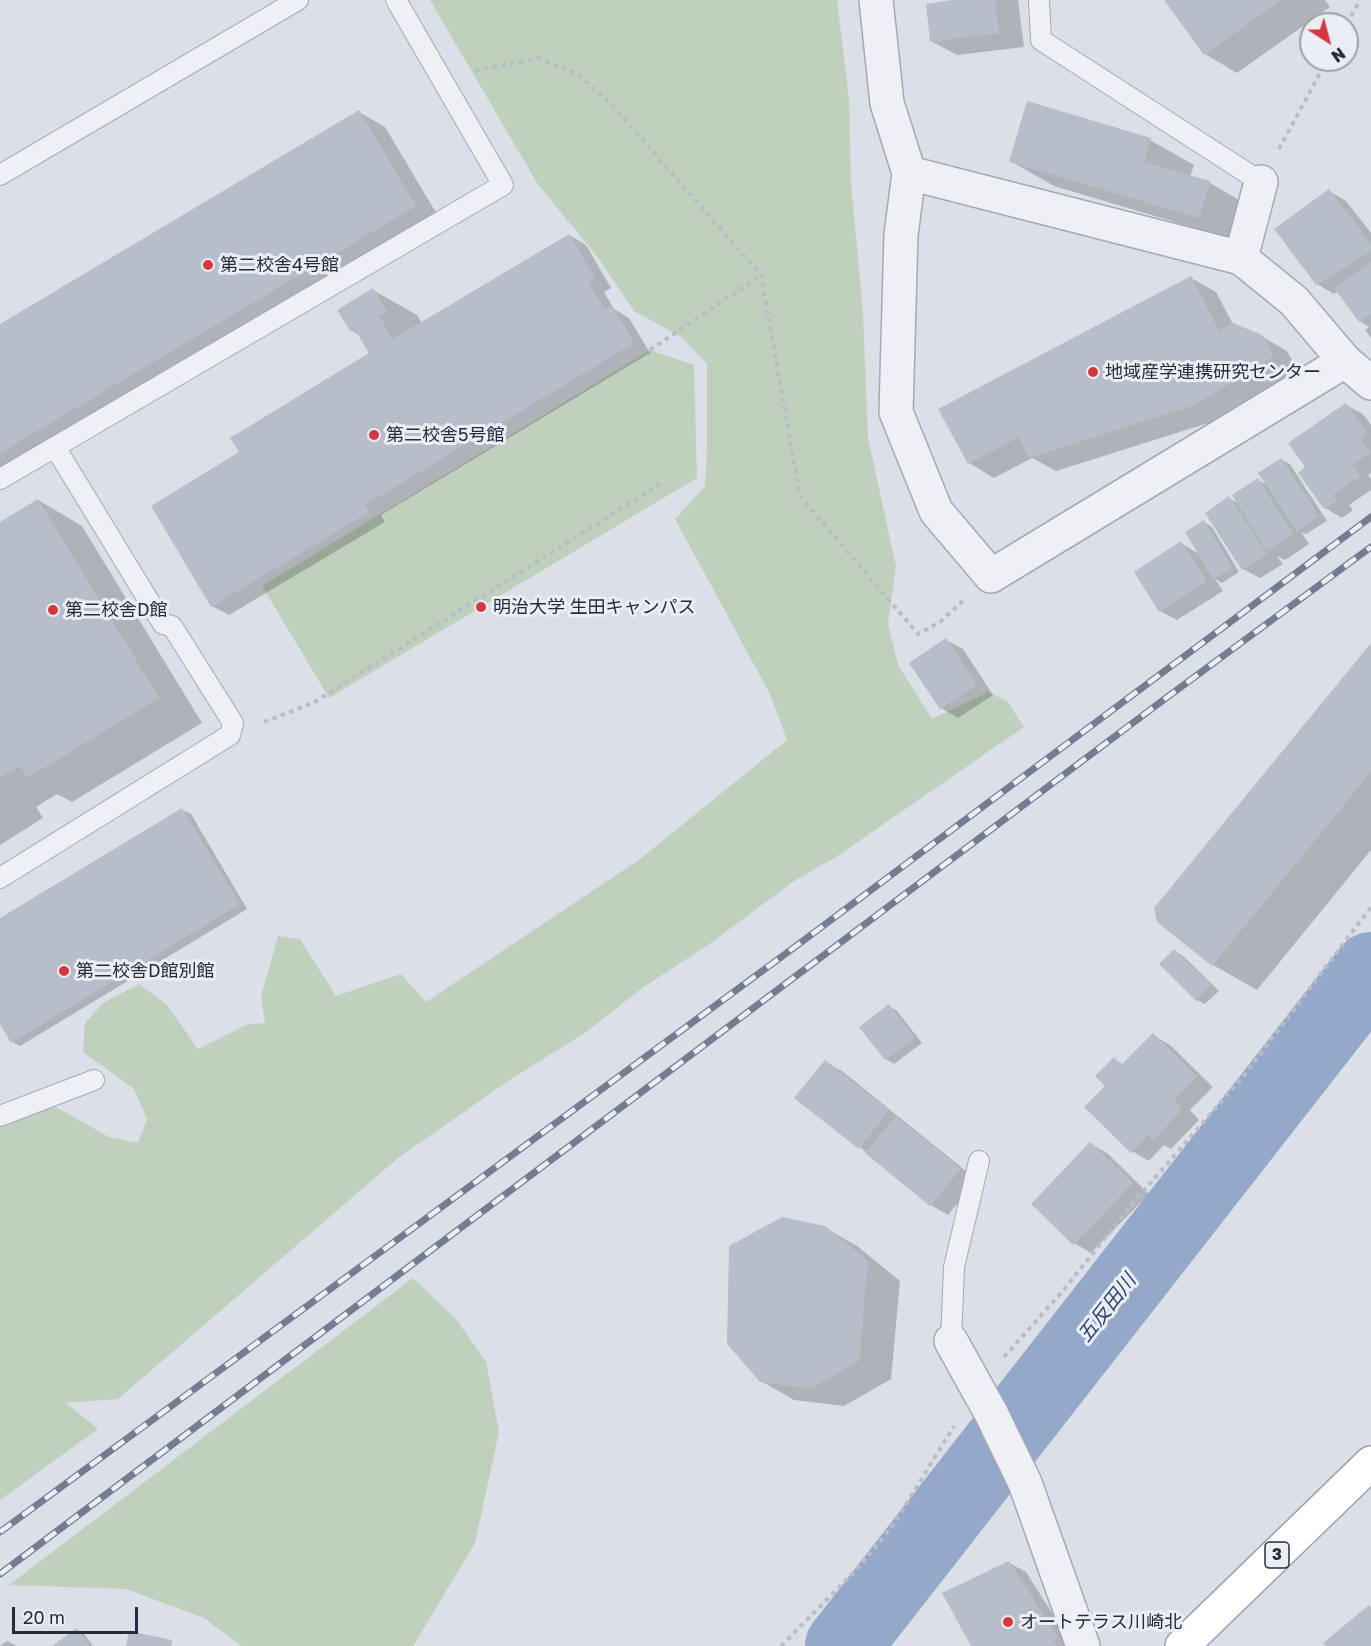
<!DOCTYPE html>
<meta charset="utf-8">
<style>
body{margin:0}
#map{position:relative;width:1371px;height:1646px;overflow:hidden;background:#dbdfe7;font-family:"Golos Text",sans-serif}
canvas{display:block}
.north{position:absolute;left:1299px;top:12px;width:60px;height:60px;box-sizing:border-box;background:#ebeef4;border:2px solid #9ca0ab;border-radius:50%;rotate:144deg;font-size:16px;font-weight:700;line-height:24px;text-align:center;color:#252b3d}
.north::after{content:'';display:block;margin:auto;width:21px;height:27px;background:#d4383f;clip-path:polygon(50% 0,100% 100%,50% 72%,0 100%)}
.scale{position:absolute;left:12px;top:1607px;width:126px;height:27px;box-sizing:border-box;border:3px solid #252b3d;border-top:0;padding-left:8px;font-size:18px;line-height:21px;white-space:nowrap;color:#252b3d;-webkit-text-stroke:4px #ebeef4;paint-order:stroke}
</style>
<div id="map">
<canvas width="1371" height="1646"></canvas>
<div class="north">N</div>
<div class="scale">20 m</div>
</div>
<script>
const context = document.querySelector('canvas').getContext('2d');
context.lineJoin = 'round';
function paint(path, color) { context.fillStyle = color; context.fill(path, 'evenodd'); }
const toPath = rows => new Path2D(rows.map(r => 'M' + r).join(''));
function strokePath(path, color, width, dash) { context.strokeStyle = color; context.lineWidth = width; context.lineCap = dash ? 'butt' : 'round'; context.setLineDash(dash || []); context.stroke(path); }
function label(font, color, halo, rows, align = 'center') {
  context.font = font + ' "Golos Text","Noto Sans JP",sans-serif'; context.lineWidth = 6; context.setLineDash([]); context.textBaseline = 'middle'; context.strokeStyle = halo; context.fillStyle = color; for (const [text, x, y, turn = 0] of rows) {
    context.save(); context.translate(x, y); context.rotate((+turn || 0) * Math.PI / 180); context.textAlign = isNaN(turn) ? turn : align; if (halo) context.strokeText(text, 0, 0); context.fillText(text, 0, 0); context.restore();
  }
}
paint(toPath([
 [430,0,837,0,849,98,851,182,863,313,868,438,896,566,888,624,898,665,932,719,988,692,1007,701,1024,727,836,857,794,881,708,945,642,988,585,1033,511,1079,398,1158,118,1399,66,1403,98,1429,0,1500,0,1111,56,1107,109,1137,138,1143,147,1119,134,1089,83,1052,85,1023,103,1003,139,984,167,1005,198,1049,248,1024,265,1023,261,997,278,936,300,939,336,996,401,974,426,1002,640,859,787,740,770,694,675,519,705,486,707,451,707,364,681,337,634,311,599,259,537,183],
 [650,350,694,365,697,478,329,698,262,586],
 [413,1278,455,1318,486,1361,499,1432,475,1543,413,1646,241,1646,204,1618,126,1589,9,1585]
]), '#bfd1bc');
paint(toPath([
 [954,0,1018,0,1024,47,957,55,931,41],
 [1165,0,1325,0,1330,7,1237,73,1205,54],
 [359,112,385,127,441,221,0,482,0,325],
 [1150,140,1194,165,1190,177,1210,183,1253,208,1242,242,1054,186,1010,161],
 [1329,191,1346,201,1371,233,1371,338,1365,330,1369,327,1360,321,1338,291,1334,294,1317,284],
 [569,235,586,245,611,288,604,292,614,309,629,318,650,353,381,515,385,522,229,615,212,606,242,453,371,354,360,336,351,330,373,290,417,315,422,324],
 [1191,278,1216,292,1233,324,1261,336,1287,351,1298,371,1221,419,1056,471,1032,458,994,478,969,463],
 [1346,405,1363,414,1371,425,1371,473,1368,475,1371,479,1371,490,1349,505,1353,510,1342,518,1325,508,1307,468],
 [1281,460,1290,464,1327,521,1306,534,1301,532,1309,544,1285,560,1277,556,1283,564,1260,578,1243,569,1229,498,1239,504,1258,480,1269,486],
 [38,500,82,526,202,723,72,802,57,794,36,807,43,818,0,845,0,524],
 [1204,522,1212,527,1239,572,1222,583,1215,579,1223,591,1177,620,1160,611,1181,543,1199,554],
 [946,640,963,649,993,695,958,718,941,708],
 [1371,645,1371,850,1257,990,1213,965],
 [182,810,191,814,247,909,20,1046,12,1042,0,1022,0,920],
 [1175,951,1183,956,1219,991,1205,1004,1197,1000],
 [889,1006,897,1011,922,1043,894,1064,886,1059],
 [1153,1035,1170,1045,1213,1087,1190,1110,1199,1120,1171,1149,1164,1145,1149,1161,1132,1151,1107,1086,1114,1059,1124,1065],
 [825,1062,842,1071,977,1180,948,1215,931,1205,860,1147],
 [1091,1144,1108,1154,1149,1194,1091,1253,1074,1243],
 [824,1227,857,1246,900,1281,891,1379,844,1406,794,1400,761,1381],
 [1009,1563,1026,1572,1073,1646,972,1646],
 [77,1630,85,1635,93,1646,55,1646],
 [7,1641,17,1646,0,1646]
]), '#0003');
strokePath(toPath([
 [843,1646,1371,970]
]), '#94a8c9', 76);
paint(toPath([
 [952,0,995,0,999,33,930,42,926,4],
 [1164,0,1281,0,1204,55],
 [1027,101,1151,138,1144,162,1210,181,1199,218,1009,162],
 [359,110,416,206,0,453,0,324],
 [1329,189,1371,244,1371,251,1316,285,1274,229],
 [569,234,595,278,588,282,605,310,612,306,634,343,365,505,369,512,211,607,151,506,239,452,230,438,369,353,354,328,350,331,337,310,373,288,387,311,379,316,393,339],
 [1371,262,1371,314,1359,322,1334,288],
 [1191,276,1219,331,1233,323,1262,335,1274,356,1195,405,1029,458,1019,437,968,464,938,409],
 [1346,403,1366,432,1360,437,1370,452,1352,465,1360,476,1333,495,1337,500,1324,509,1298,473,1305,467,1288,443],
 [1281,458,1319,516,1297,531,1258,473],
 [1258,478,1293,534,1267,551,1232,495],
 [1229,496,1267,554,1242,570,1205,513],
 [38,499,159,698,27,778,20,766,0,777,0,522],
 [1204,520,1232,568,1213,579,1185,532],
 [1181,541,1207,581,1159,612,1134,572],
 [946,638,977,685,940,709,909,663],
 [1371,643,1371,772,1212,966,1157,922,1154,908],
 [182,808,240,904,11,1043,0,1024,0,918],
 [1174,949,1211,985,1196,1001,1159,964],
 [889,1004,915,1038,885,1060,859,1027],
 [1153,1033,1197,1076,1174,1100,1183,1109,1153,1140,1148,1135,1131,1153,1084,1107,1105,1086,1095,1076,1114,1057,1121,1065],
 [825,1060,889,1110,859,1149,794,1098],
 [896,1116,961,1169,930,1206,865,1153],
 [1090,1142,1133,1183,1073,1245,1031,1204],
 [782,1217,825,1226,868,1261,859,1361,811,1388,760,1382,727,1344,729,1246],
 [1009,1561,1058,1637,1053,1640,1057,1646,971,1646,942,1593],
 [1369,1605,1371,1608,1371,1646,1326,1646,1323,1643],
 [77,1628,90,1646,52,1646],
 [129,1631,172,1640,171,1646,126,1646]
]), '#b8bdca');
const service = toPath([
 [1039,0,1041,40,1261,182],
 [0,175,298,0],
 [0,479,503,185,396,0],
 [0,878,230,735,233,723,172,626,163,624,55,447],
 [0,1116,94,1080],
 [951,1341,954,1267,979,1161]
]);
const minor = toPath([
 [876,0,887,103,909,173,901,235,896,412,936,511,991,576,1345,361],
 [909,173,1241,258,1294,301,1345,361,1371,383],
 [1241,258,1261,182],
 [951,1341,991,1413,1025,1483,1083,1646]
]);
const primary = toPath([
 [1182,1646,1371,1463]
]);
strokePath(service, '#a4a9b4', 22);
strokePath(minor, '#a4a9b4', 36);
strokePath(primary, '#9aa1b3', 36);
strokePath(toPath([
 [1347,24,1360,0],
 [475,71,537,58,577,74,612,105,761,275,800,496,918,634,940,622,963,601],
 [1279,149,1327,60],
 [650,350,761,275],
 [264,722,313,703,660,484],
 [1004,1357,1061,1293,1134,1202,1246,1073,1371,907],
 [781,1646,861,1565,896,1521,954,1426]
]), '#babdc5', 4, [4.5, 4.5]);
strokePath(service, '#eef0f5', 20);
strokePath(minor, '#eef0f5', 33);
strokePath(primary, '#fff', 33);
const rail = toPath([
 [0,1532,788,952,1371,517],
 [0,1574,1166,698,1371,547]
]);
strokePath(rail, '#747c91', 7);
strokePath(rail, '#ebeef4', 4.5, [14]);
for (const [x, y, r, color] of [
 [208,265,6,"#d4383f"],
 [1093,372,6,"#d4383f"],
 [374,435,6,"#d4383f"],
 [481,607,6,"#d4383f"],
 [53,610,6,"#d4383f"],
 [64,971,6,"#d4383f"],
 [1008,1622,6,"#d4383f"]
]) { const dot = new Path2D(); dot.arc(x, y, r, 0, 2 * Math.PI); context.fillStyle = color; context.fill(dot); strokePath(dot, '#ebeef4', 2); }
for (const [x, y, w] of [
 [1277,1555,24]
]) { const box = new Path2D(); box.roundRect(x - w / 2, y - 13, w, 26, 4.5); context.fillStyle = '#ebeef4'; context.fill(box); strokePath(box, '#252b3d', 1.5); }
label('bold 16px', '#252b3d', null, [
 ["3",1277,1555]
]);
label('18px', '#252b3d', '#ebeef4', [
 ["第二校舎4号館",220,265],
 ["地域産学連携研究センター",1105,372],
 ["第二校舎5号館",386,435],
 ["明治大学 生田キャンパス",493,607],
 ["第二校舎D館",65,610],
 ["第二校舎D館別館",76,971],
 ["オートテラス川崎北",1020,1622]
], 'left');
label('italic 20px', '#2d4573', '#ebeef4', [
 ["五反田川",1107,1308,-52]
]);
</script>
